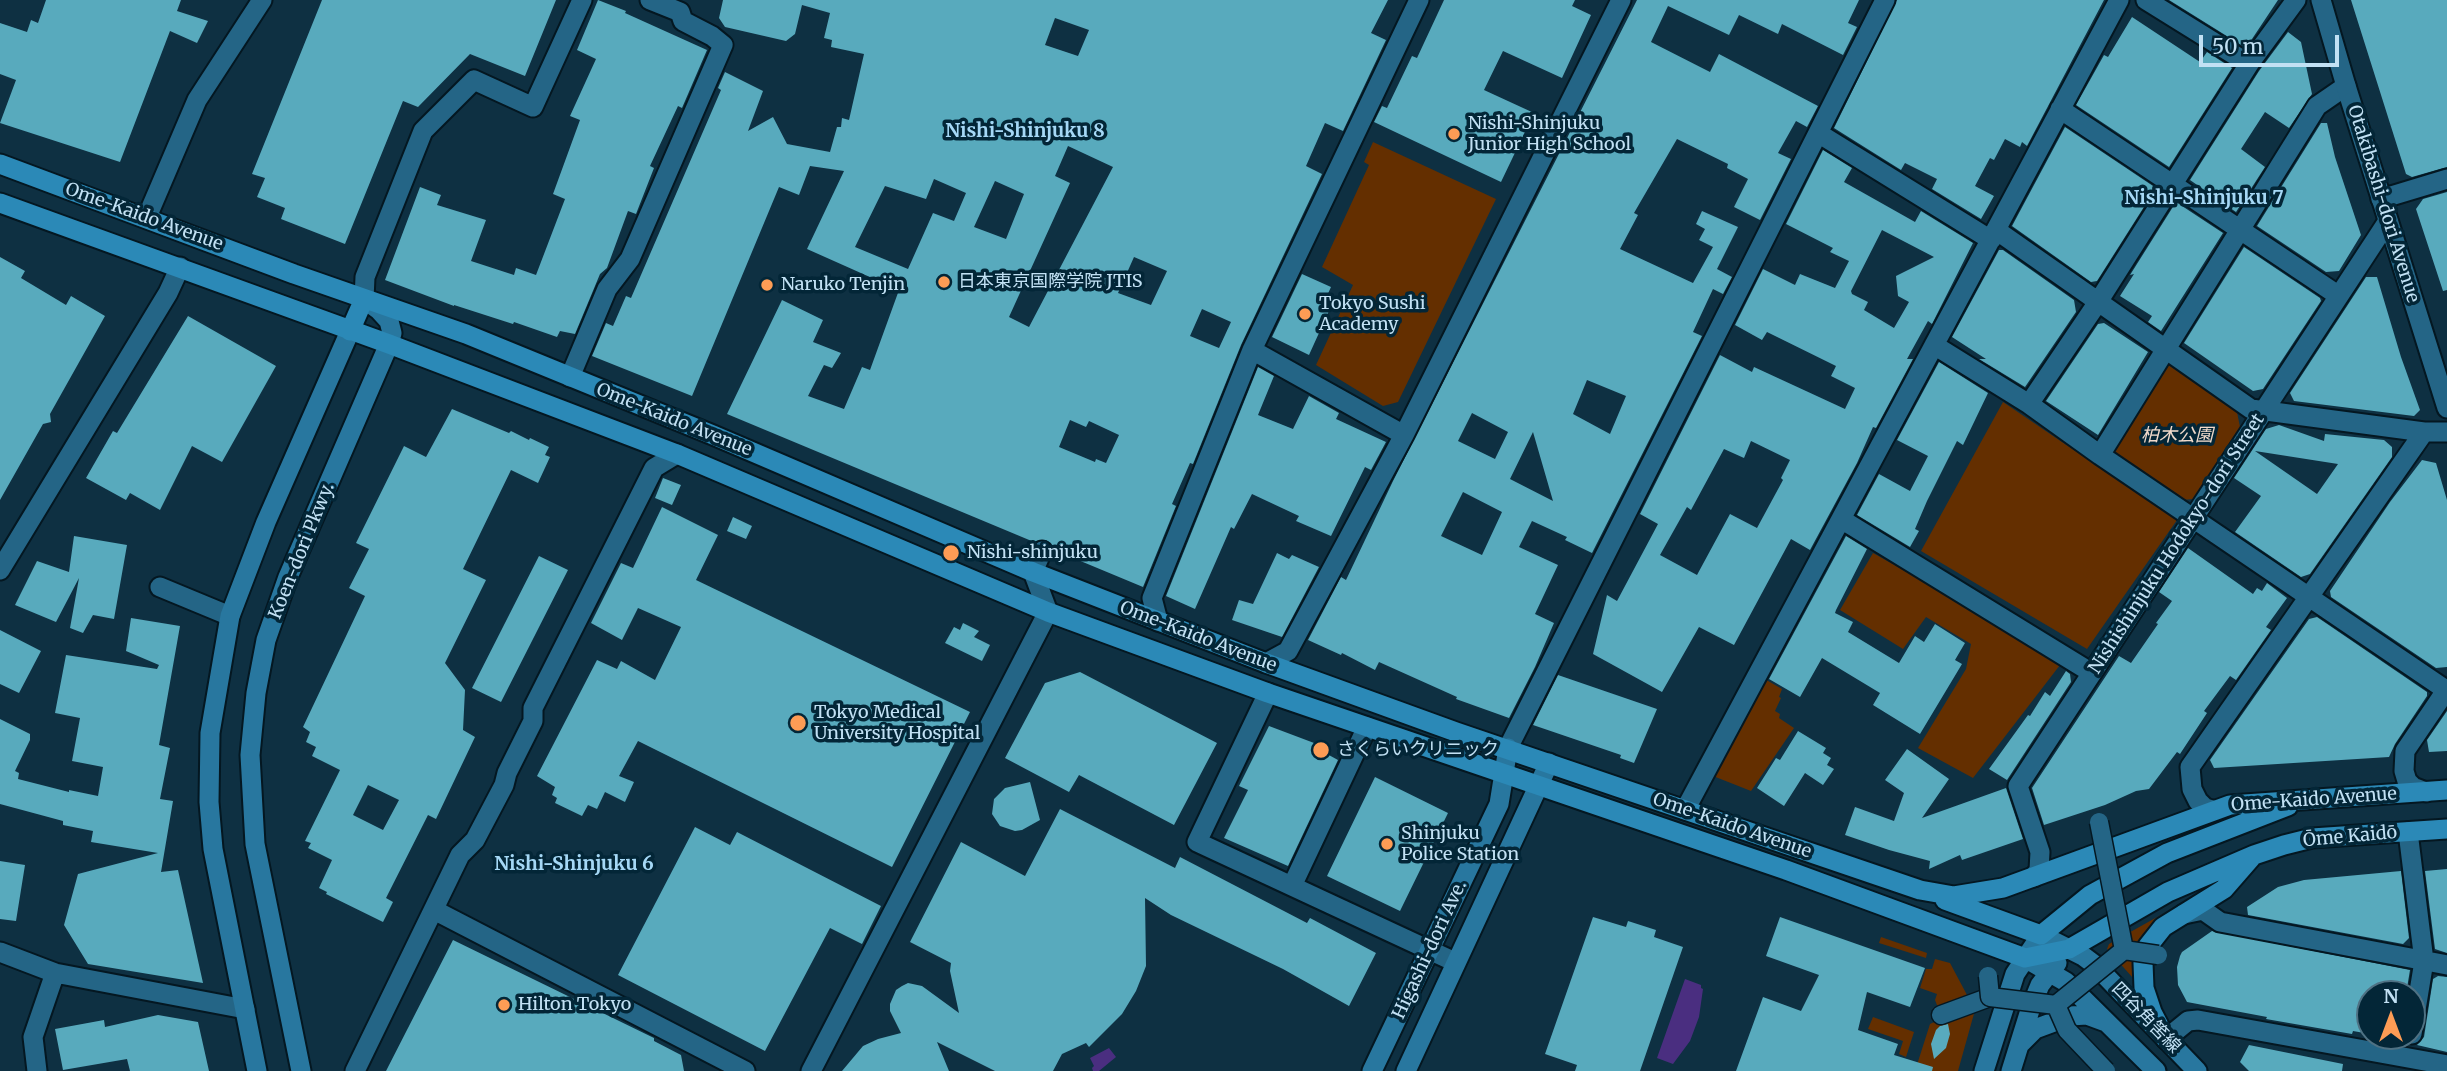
<!DOCTYPE html>
<meta charset="utf-8">
<style>
body{margin:0}
#map{position:relative;width:2447px;height:1071px;overflow:hidden;background:#0e3042;font-family:Merriweather,serif}
canvas{display:block}
.north{position:absolute;left:2356px;top:980px;width:70px;height:70px;box-sizing:border-box;background:#032637;border:2px solid #4f7183;border-radius:50%;rotate:0deg;font-size:19px;font-weight:700;line-height:28px;text-align:center;color:#c2e1f4}
.north::after{content:'';display:block;margin:auto;width:24px;height:32px;background:#fd9c55;clip-path:polygon(50% 0,100% 100%,50% 72%,0 100%)}
.scale{position:absolute;left:2199px;top:35px;width:140px;height:32px;box-sizing:border-box;border:4px solid #c2e1f4;border-top:0;padding-left:9px;font-size:21px;line-height:24px;white-space:nowrap;color:#c2e1f4;-webkit-text-stroke:5px #032637;paint-order:stroke}
</style>
<div id="map">
<canvas width="2447" height="1071"></canvas>
<div class="north">N</div>
<div class="scale">50 m</div>
</div>
<script>
const context = document.querySelector('canvas').getContext('2d');
context.lineJoin = 'round';
function paint(path, color) { context.fillStyle = color; context.fill(path, 'evenodd'); }
const toPath = rows => new Path2D(rows.map(r => 'M' + r).join(''));
function strokePath(path, color, width, dash) { context.strokeStyle = color; context.lineWidth = width; context.lineCap = dash ? 'butt' : 'round'; context.setLineDash(dash || []); context.stroke(path); }
function label(font, color, halo, rows, align = 'center') {
  context.font = font + ' Merriweather,"Noto Sans JP",serif'; context.lineWidth = 7; context.setLineDash([]); context.textBaseline = 'middle'; context.strokeStyle = halo; context.fillStyle = color; for (const [text, x, y, turn = 0] of rows) {
    context.save(); context.translate(x, y); context.rotate((+turn || 0) * Math.PI / 180); context.textAlign = isNaN(turn) ? turn : align; if (halo) context.strokeText(text, 0, 0); context.fillText(text, 0, 0); context.restore();
  }
}
paint(toPath([
 [1373,142,1496,199,1398,402,1383,406,1316,365,1353,285,1322,267,1369,165,1364,162],
 [2162,360,2237,412,2241,432,2195,499,2181,500,2106,451],
 [2003,402,2177,520,2087,649,1921,551],
 [1873,553,1977,611,2060,665,1973,778,1918,748,1966,669,1971,644,1926,617,1903,649,1840,610],
 [1763,678,1782,689,1779,697,1781,698,1775,711,1780,714,1779,718,1794,728,1751,791,1713,776],
 [2175,907,2176,908,2150,926,2142,935,2137,947,2135,978,2133,978,2107,949,2109,944],
 [1881,937,1927,953,1926,958,1879,943],
 [1935,959,1950,963,1975,1010,1958,1071,1915,1071,1930,1024,1942,1018,1935,1000,1937,994,1920,988,1926,969,1932,969],
 [1873,1017,1914,1032,1906,1057,1899,1054,1903,1041,1868,1029]
]), '#642f00');
paint(toPath([
 [1685,979,1701,985,1701,988,1703,989,1699,1017,1690,1041,1673,1064,1657,1058],
 [1109,1048,1116,1057,1099,1071,1093,1071,1092,1068,1094,1066,1090,1058]
]), '#4a2e80');
paint(toPath([
 [46,0,181,0,177,11,208,21,197,43,170,31,120,162,0,123,16,80,0,74,0,23,27,32,31,20,38,23],
 [322,0,556,0,525,76,470,54,418,107,403,101,345,244,281,219,285,208,257,197,265,178,252,174],
 [598,0,626,11,625,13,707,50,682,108,678,106,650,166,654,168,636,214,628,211,607,268,600,274,575,334,560,331,557,337,514,322,513,324,454,305,454,306,385,280,420,187,441,195,437,205,486,220,471,261,514,275,516,268,536,275,565,199,553,194,580,120,570,116,596,59,577,50],
 [723,0,1388,0,1371,33,1386,40,1343,131,1325,123,1306,166,1322,174,1241,345,1193,464,1190,463,1172,504,1176,506,1143,587,1054,550,1051,543,1046,540,1034,542,727,414,782,300,823,320,813,342,841,353,832,368,824,365,808,396,844,409,862,367,870,370,899,290,807,249,844,171,810,166,799,195,779,187,692,396,592,356,606,323,613,326,626,296,631,298,721,90,718,88,725,72,763,91,748,131,773,117,787,144,830,152,837,127,841,127,842,118,849,120,864,54,831,47,832,40,824,38,830,13,802,5,795,34,786,41,725,27,719,18],
 [1055,18,1089,30,1078,56,1045,45],
 [1068,146,1113,167,1029,327,1009,317,1070,183,1055,176],
 [934,179,966,193,954,221,933,213,908,269,855,247,885,186,926,199],
 [995,181,1024,194,1006,239,974,227],
 [1134,257,1167,271,1151,305,1118,293],
 [1202,309,1231,322,1219,348,1190,336],
 [1070,420,1086,427,1089,421,1119,435,1106,463,1096,459,1095,462,1059,447],
 [1444,0,1575,0,1572,6,1591,15,1562,78,1503,51,1484,90,1534,113,1501,182,1374,122,1382,106,1387,108,1412,56,1417,58],
 [1637,0,1859,0,1848,23,1857,27,1843,55,1782,24,1778,34,1739,15,1729,35,1668,6,1651,42,1710,72,1719,54,1818,106,1807,127,1796,121,1778,153,1791,159,1760,220,1734,207,1748,179,1727,168,1728,164,1677,139,1634,213,1638,215,1620,249,1693,283,1713,247,1699,240,1705,229,1696,224,1702,211,1738,227,1717,269,1732,277,1723,294,1713,289,1693,332,1702,336,1592,553,1565,540,1567,537,1532,521,1519,547,1558,565,1535,614,1554,623,1535,667,1509,718,1456,699,1457,697,1379,662,1375,670,1342,653,1341,655,1308,640,1341,577,1346,580,1393,481],
 [1587,380,1626,396,1610,434,1573,414],
 [1472,413,1508,432,1495,459,1458,441],
 [1533,432,1553,501,1510,479],
 [1463,492,1502,512,1482,555,1441,536],
 [1897,0,2104,0,2027,146,2022,142,2020,147,2005,139,1994,160,1990,158,1975,186,1994,196,1981,219,1932,189,1937,179,1905,163,1901,170,1834,128],
 [2169,0,2278,0,2246,48],
 [2351,0,2447,0,2447,167,2412,177,2406,174],
 [2132,17,2200,62,2207,52,2232,68,2169,167,2076,105,2104,55,2108,57],
 [2288,32,2301,42,2312,94,2289,128,2265,112,2241,149,2265,167,2236,212,2190,180,2259,71],
 [2321,123,2327,123,2335,157,2361,235,2339,271,2326,272,2257,226],
 [2065,127,2156,188,2097,281,2091,282,2012,226],
 [1823,150,1852,168,1844,182,1915,222,1921,211,1973,243,1932,324,1928,321,1907,359,1913,359,1876,428,1873,427,1857,463,1810,550,1791,539,1734,645,1699,627,1662,692,1593,654,1607,595,1617,601,1658,524,1640,514,1720,355,1752,372,1754,367,1845,409,1855,388,1831,376,1836,366,1767,332,1762,340,1735,325,1763,269,1795,285,1800,274,1835,288,1849,261,1830,252,1833,248,1786,224],
 [1882,230,1934,257,1896,276,1898,296,1909,302,1894,328,1864,310,1868,302,1852,294,1851,291],
 [1751,441,1790,460,1781,478,1783,480,1757,528,1730,514,1697,575,1660,555,1687,507,1691,510,1724,449,1744,458],
 [2447,192,2447,290,2443,291,2416,209,2423,199],
 [2176,202,2223,233,2161,331,2148,322,2152,316,2120,296,2134,274,2130,275],
 [2244,247,2320,298,2321,301,2263,389,2253,391,2184,343],
 [1999,250,2003,250,2074,300,2076,312,2025,387,1979,359,1986,359,1952,337],
 [0,257,25,271,21,278,66,305,71,296,105,316,50,414,51,422,43,424,0,500],
 [1302,274,1331,287,1326,298,1333,302,1309,355,1272,337],
 [2366,277,2377,277,2401,357,2420,410,2414,416,2294,401,2290,393],
 [188,316,276,366,222,462,192,446,160,510,130,493,126,500,86,478,113,431,117,433],
 [2104,323,2148,352,2098,435,2046,401,2098,324],
 [1939,362,1988,393,1963,445,1957,441,1927,501,1915,529,1919,531,1910,547,1857,515,1879,474,1910,491,1928,456,1897,440],
 [1258,367,1274,376,1258,415,1293,429,1309,396,1339,413,1336,419,1386,442,1371,470,1365,467,1331,536,1296,521,1299,516,1252,494,1234,529,1231,527,1195,609,1166,596],
 [452,409,509,433,511,431,529,440,530,438,549,447,545,455,550,457,538,483,511,470,463,569,486,580,445,663,465,690,463,730,475,737,436,819,428,815,386,898,393,902,383,922,326,894,327,892,319,888,332,860,308,848,311,843,305,841,340,770,312,756,316,747,306,742,310,732,303,727,365,596,349,588,369,549,356,543,404,446,426,457],
 [368,785,399,800,383,830,353,815],
 [2279,425,2324,441,2325,434,2384,440,2392,447,2392,457,2310,574,2301,577,2235,532,2261,496,2234,478,2266,429],
 [2255,451,2338,464,2317,494],
 [2422,460,2436,463,2447,500,2447,667,2436,668,2331,597,2330,591,2390,502],
 [663,478,681,485,672,505,655,498],
 [662,507,718,535,696,580,970,712,892,867,638,741,619,776,634,782,625,802,605,792,597,809,588,805,582,816,555,803,557,798,552,795,555,787,537,776,597,660,617,669,621,661,655,680,681,627,638,608,622,640,591,623,621,563,633,568],
 [733,517,752,526,746,539,727,531],
 [74,536,127,545,114,619,93,615,83,633,70,628,79,578,56,622,15,605,37,561,69,572],
 [1846,536,1867,549,1836,610,1835,613,1853,622,1848,632,1899,663,1915,636,1924,642,1935,624,1965,643,1955,660,1962,664,1920,734,1873,705,1880,693,1822,658,1800,697,1769,679],
 [2188,548,2253,594,2257,588,2262,591,2267,583,2287,598,2266,627,2271,630,2236,680,2230,676,2204,711,2207,713,2180,754,2177,752,2149,789,2136,791,2105,805,2044,825,2032,788,2119,656,2131,663,2158,624,2156,623,2172,601,2159,592],
 [1277,553,1289,559,1292,555,1319,567,1282,637,1232,620,1239,600,1253,604],
 [539,556,568,570,501,702,472,688],
 [2317,617,2427,692,2427,696,2395,744,2389,757,2214,768,2210,760,2309,619],
 [131,618,180,626,159,745,170,748,160,799,173,801,161,872,178,870,203,983,88,964,64,925,78,874,158,853,91,842,93,831,63,825,63,821,0,804,0,719,30,734,30,740,15,771,19,773,18,779,69,792,69,790,98,796,103,767,72,761,80,718,55,713,66,655,157,669,159,665,126,651],
 [963,623,979,631,974,637,990,645,982,661,945,643,954,627,960,630],
 [0,630,41,651,19,693,0,684],
 [2066,671,2070,674,2071,682,2007,780,1989,769,2028,715,2030,716,2045,692,2050,696],
 [1080,672,1217,743,1174,825,1079,775,1069,792,1005,758,1045,683],
 [1558,675,1657,709,1634,763,1620,758,1621,755,1533,725],
 [2447,711,2447,751,2429,752,2427,740],
 [1269,726,1330,749,1327,754,1338,760,1288,866,1224,838,1248,790,1239,786],
 [1798,731,1826,748,1823,753,1831,758,1827,765,1834,769,1823,785,1805,773,1784,806,1757,788,1776,758,1780,760],
 [1907,749,1949,779,1922,818,2006,788,2023,839,1962,860,1960,855,1929,869,1930,861,1889,850,1845,835,1855,807,1894,821,1904,793,1885,780],
 [1375,777,1448,813,1400,911,1327,876],
 [1030,782,1040,820,1022,830,1015,831,1000,826,992,814,994,799,1005,788],
 [1060,809,1175,868,1180,857,1307,923,1310,918,1376,953,1349,1006,1283,969,1171,915,1145,898,1146,966,1136,991,1122,1014,1089,1047,1086,1043,1062,1054,1053,1071,995,1071,937,1042,949,1071,842,1071,863,1046,878,1039,901,1033,890,1011,890,1004,896,990,902,986,908,983,922,986,959,1013,950,971,951,963,910,942,961,842,1025,876],
 [695,827,730,845,737,832,881,906,862,944,830,928,765,1051,618,975],
 [0,861,25,865,16,921,0,919],
 [2447,869,2447,953,2435,949,2425,871],
 [2401,871,2409,938,2403,944,2248,915,2247,907,2278,887,2304,880],
 [1593,917,1626,927,1628,921,1656,930,1654,937,1683,947,1640,1071,1575,1071,1577,1065,1545,1054],
 [1780,917,1925,968,1910,1007,1867,992,1858,1030,1898,1044,1894,1055,1933,1067,1932,1071,1736,1071,1763,997,1801,1011,1819,975,1766,956],
 [2212,931,2410,970,2406,994,2370,994,2370,1034,2353,1031,2352,1034,2266,1019,2267,1017,2187,1002,2178,985,2177,967,2180,956,2182,952],
 [453,940,654,1038,654,1041,681,1055,684,1071,386,1071],
 [2438,976,2447,977,2447,1052,2417,1045,2424,1037,2433,979],
 [158,1015,198,1022,209,1071,130,1071,127,1059,63,1070,55,1029,104,1020,105,1027],
 [1948,1024,1950,1034,1946,1048,1934,1059,1931,1044,1936,1030,1940,1026],
 [2249,1045,2343,1064,2342,1071,2249,1071,2240,1062]
]), '#58aabd');
const pedestrian = toPath([
 [1941,1015,1990,997]
]);
const minor = toPath([
 [2146,0,2249,64],
 [2060,109,2339,296],
 [1818,133,1991,240],
 [2381,199,2447,179],
 [1996,230,2251,409,2424,432,2447,432],
 [364,299,365,277,423,131,474,80,533,107,582,0],
 [1934,345,2029,404,2100,455,2446,690],
 [1252,350,1404,435],
 [570,377,607,289,630,259,723,45,712,36,683,21,680,12,650,0],
 [2029,404,2098,302,2249,64,2296,0],
 [2100,455,2317,106,2346,86],
 [1841,519,2092,673],
 [160,587,230,616],
 [1158,621,1152,598,1252,350,1419,0],
 [1266,663,1288,651,1404,435,1621,0],
 [1268,693,1197,842,1455,962],
 [1508,748,1885,0],
 [2426,792,2413,787,2407,781,2404,771,2405,751,2447,689],
 [1685,810,2119,0],
 [2212,810,2205,808,2198,801,2192,789,2190,767,2424,432],
 [2408,832,2424,961,2412,1034],
 [2034,877,2039,870,2040,852,2018,786,2388,221],
 [1292,886,1367,727],
 [434,910,745,1071],
 [2184,914,2203,910,2220,922,2447,965],
 [0,952,55,973],
 [2166,1039,2188,1021,2198,1020,2447,1065],
 [37,1071,33,1037,55,973,245,1009],
 [355,1071,460,855,475,840,504,785,507,773,533,721,533,708,654,468,677,454],
 [811,1071,1048,612,1033,572,1042,551]
]);
const tertiary = toPath([
 [2321,0,2346,86,2447,408],
 [147,217,197,100,262,0],
 [0,570,168,293,180,267]
]);
const secondary = toPath([
 [2025,958,2066,982,2156,1071],
 [2020,1044,2035,1029,2070,1016,2087,1015,2106,1022],
 [257,1071,213,849,209,802,210,733,230,616,266,522,350,331],
 [301,1071,255,844,250,755,256,693,266,640,288,577,389,344,392,333,389,321,379,310,364,299],
 [1372,1071,1499,804,1508,748],
 [1406,1071,1549,763],
 [1984,1071,2015,974,2041,935,2083,956,2095,965,2197,1071],
 [2011,1071,2031,1007,2040,985,2057,963]
]);
const primary = toPath([
 [0,164,294,274,466,334,713,435,1033,572,1266,663,1456,732,1920,890,1954,896,2003,888,2230,805,2447,790],
 [0,203,389,344,677,454,1048,612,1268,693,1786,870,2025,958,2069,949,2168,892,2254,855,2284,845,2312,838,2447,829],
 [350,331,364,299],
 [1945,900,2041,935,2090,895,2167,853,2288,806],
 [2166,1039,2152,1012,2144,988,2143,963,2148,946,2163,927,2224,889,2251,858]
]);
strokePath(pedestrian, '#041721', 21);
strokePath(minor, '#041721', 23);
strokePath(tertiary, '#041721', 23);
strokePath(secondary, '#041721', 23);
strokePath(primary, '#041721', 23);
strokePath(pedestrian, '#246586', 18);
strokePath(minor, '#246586', 19);
strokePath(tertiary, '#246586', 19);
strokePath(secondary, '#28779f', 19);
strokePath(primary, '#2b89b7', 19);
const pedestrianBridge = toPath([
 [2124,950,2158,955],
 [1988,976,1990,997,2056,1005,2124,950,2099,822],
 [2056,1005,2067,1030,2106,1071]
]);
strokePath(pedestrianBridge, '#041721', 21, []);
strokePath(pedestrianBridge, '#246586', 18);
for (const [x, y, r, color] of [
 [1454,134,7,"#fd9c55"],
 [944,282,7,"#fd9c55"],
 [767,285,7,"#fd9c55"],
 [1305,314,7,"#fd9c55"],
 [951,553,9,"#fd9c55"],
 [798,723,9,"#fd9c55"],
 [1321,750,9,"#fd9c55"],
 [1387,844,7,"#fd9c55"],
 [504,1005,7,"#fd9c55"]
]) { const dot = new Path2D(); dot.arc(x, y, r, 0, 2 * Math.PI); context.fillStyle = color; context.fill(dot); strokePath(dot, '#032637', 2.5); }
label('18px', '#c2e1f4', '#032637', [
 ["Nishi-Shinjuku",1468,124],
 ["Junior High School",1468,145],
 ["日本東京国際学院 JTIS",958,282],
 ["Naruko Tenjin",781,285],
 ["Tokyo Sushi",1319,304],
 ["Academy",1319,325],
 ["Nishi-shinjuku",967,553],
 ["Tokyo Medical",814,713],
 ["University Hospital",814,734],
 ["さくらいクリニック",1337,750],
 ["Shinjuku",1401,834],
 ["Police Station",1401,855],
 ["Hilton Tokyo",518,1005]
], 'left');
label('18px', '#c2e1f4', '#032637', [
 ["Otakibashi-dori Avenue",2383,204,73],
 ["Ome-Kaido Avenue",144,217,20],
 ["Ome-Kaido Avenue",674,420,22],
 ["Nishishinjuku Hodokyo-dori Street",2177,544,-57],
 ["Koen-dori Pkwy.",302,551,-68],
 ["Ome-Kaido Avenue",1198,637,21],
 ["Ome-Kaido Avenue",2314,800,-4],
 ["Ome-Kaido Avenue",1732,826,19],
 ["Ōme Kaidō",2350,837,-5],
 ["Higashi-dori Ave.",1430,950,-65],
 ["四谷角筈線",2146,1018,46]
]);
label('italic 18px', '#f1dacb', '#032637', [
 ["柏木公園",2177,436]
]);
label('bold 19px', '#a5d8f6', '#032637', [
 ["Nishi-Shinjuku 8",1025,132],
 ["Nishi-Shinjuku 7",2204,199],
 ["Nishi-Shinjuku 6",574,865]
]);
</script>
